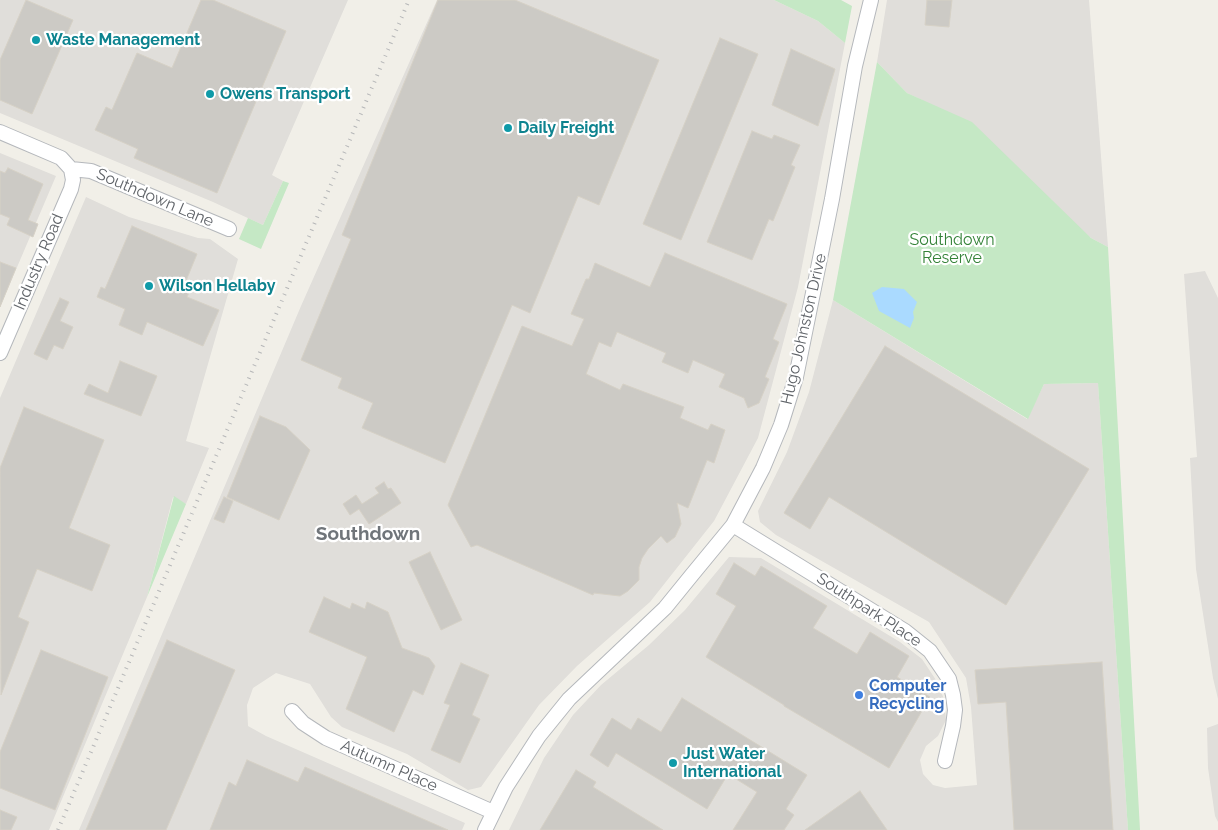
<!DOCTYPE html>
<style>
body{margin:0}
canvas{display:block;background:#f1efe8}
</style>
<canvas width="1218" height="830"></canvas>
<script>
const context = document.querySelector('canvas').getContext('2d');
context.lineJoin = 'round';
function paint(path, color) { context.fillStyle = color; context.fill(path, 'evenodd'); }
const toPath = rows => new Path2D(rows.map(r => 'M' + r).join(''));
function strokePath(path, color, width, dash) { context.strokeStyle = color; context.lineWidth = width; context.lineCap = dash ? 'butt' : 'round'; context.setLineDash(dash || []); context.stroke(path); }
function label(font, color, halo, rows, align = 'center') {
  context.font = font + ' Raleway,sans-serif'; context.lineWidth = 4.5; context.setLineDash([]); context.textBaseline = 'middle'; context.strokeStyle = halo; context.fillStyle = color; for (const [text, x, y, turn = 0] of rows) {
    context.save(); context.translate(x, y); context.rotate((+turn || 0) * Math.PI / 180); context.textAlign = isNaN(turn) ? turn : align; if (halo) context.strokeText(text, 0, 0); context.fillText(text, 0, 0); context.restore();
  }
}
paint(toPath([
 [0,0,348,0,272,175,283,181,263,225,213,202,0,113],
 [437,0,774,0,818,21,845,43,798,287,758,438,714,521,650,602,577,666,539,705,481,787,468,790,407,754,342,727,331,717,310,684,276,673,253,688,247,705,248,726,266,736,465,823,462,830,79,830,301,306],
 [887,0,1089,0,1108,247,1091,238,922,100,907,93,877,62],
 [0,153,56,176,0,307],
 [86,197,129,217,198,238,210,239,238,259,186,441,209,448,186,504,173,497,147,597,49,830,0,830,0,398],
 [1205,271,1218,298,1218,699,1213,678,1196,569,1190,458,1197,457,1184,274],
 [833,300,1027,419,1044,384,1098,383,1128,830,509,830,544,758,573,715,601,685,649,645,685,610,729,557,761,558,900,642,922,659,936,680,944,699,946,720,938,736,926,746,920,760,923,774,933,785,945,788,977,785,971,707,966,678,929,622,776,535,760,522,758,511,787,452,809,392],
 [1218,724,1218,822,1215,816,1208,768,1207,728]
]), '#e0deda');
paint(toPath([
 [774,0,841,0,852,6,845,43,818,21],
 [877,62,907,93,972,122,1091,238,1108,247,1140,830,1128,830,1098,383,1044,384,1028,419,833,300],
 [283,181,289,183,261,249,239,239,248,218,263,225],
 [174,496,186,504,147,597]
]), '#c5e8c5');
paint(toPath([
 [882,287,904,289,917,302,913,312,914,318,910,328,879,311,872,293]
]), '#aadaff');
const building = toPath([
 [26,0,73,20,32,114,0,100,0,60,26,0],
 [201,0,213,0,286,31,217,193,134,158,138,149,95,130,106,107,112,110,137,53,172,68,201,0],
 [438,0,515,0,659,60,599,205,578,196,530,313,512,305,445,463,362,428,373,403,338,388,342,378,301,360,351,239,342,235,438,0],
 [927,0,952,0,949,27,925,25,927,0],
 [720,38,758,54,681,240,643,224,720,38],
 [791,49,835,69,818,126,772,105,791,49],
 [752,131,772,139,774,135,800,145,791,165,795,167,773,221,769,219,752,260,707,242,752,131],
 [8,168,43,184,28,220,38,224,33,237,7,225,10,218,0,214,0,171,5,173,8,168],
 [132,226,197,254,185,283,192,286,187,297,219,310,203,346,147,322,142,335,119,325,125,309,97,297,101,287,105,289,132,226],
 [665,253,787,304,773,339,779,342,765,377,769,379,759,403,748,408,744,398,719,387,725,374,693,360,688,373,662,362,666,353,617,332,611,347,599,342,586,374,620,390,623,384,684,407,680,418,708,430,711,424,725,430,714,463,707,460,688,508,677,503,681,524,675,537,667,543,661,536,648,549,642,558,639,567,639,580,628,591,620,596,594,593,593,595,477,545,471,547,448,505,522,326,572,346,584,319,571,314,586,279,589,279,595,263,650,287,665,253],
 [0,262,16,268,0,307,0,262],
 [60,298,69,302,60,321,73,327,63,349,54,345,47,360,34,354,60,298],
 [885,346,1089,469,1006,605,829,497,810,529,784,513,885,346],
 [120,361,157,376,141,416,84,394,89,384,108,393,120,361],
 [24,407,104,440,69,528,110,545,92,591,37,569,18,617,29,622,1,695,0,468,24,407],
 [260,416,286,427,310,450,279,520,227,497,260,416],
 [384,482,388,489,391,488,401,503,369,524,359,509,350,515,343,504,356,495,362,504,379,493,375,488,384,482],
 [224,497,233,501,224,523,214,519,224,497],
 [430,552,462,620,441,630,409,562,430,552],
 [734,563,755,576,761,566,827,606,813,628,857,654,870,632,909,656,897,677,930,697,889,768,784,706,784,705,706,657,736,606,716,594,734,563],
 [324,597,350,609,352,603,365,609,367,602,388,612,402,648,429,658,435,666,423,695,413,690,394,732,346,709,367,657,309,632,324,597],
 [167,640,235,670,166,830,86,830,167,640],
 [41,650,108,677,55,810,0,788,0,752,41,650],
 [1102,662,1113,830,1014,830,1006,702,978,704,975,670,1102,662],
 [461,663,489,675,472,715,480,719,460,763,431,750,450,705,444,703,461,663],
 [682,698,807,775,786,809,794,815,784,830,733,830,757,792,728,774,707,809,616,753,608,767,590,755,612,718,631,730,638,718,661,732,682,698],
 [247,760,298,782,305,767,448,830,210,830,229,782,236,786,247,760],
 [576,770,596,782,593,787,663,830,540,830,576,770],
 [860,791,887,830,805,830,860,791],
 [0,810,17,817,11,830,0,830,0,810]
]);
paint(building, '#cccac5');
strokePath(building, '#d6d1c6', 1);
const minor = toPath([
 [0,132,61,158,71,169,73,180,71,189,0,353],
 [71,169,91,171,229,229],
 [733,525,905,631,930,651,949,679,953,695,955,710,953,726,945,761],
 [292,711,303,723,326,738,493,812],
 [485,830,506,787,539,736,569,699,665,608,691,576,733,525,763,468,781,425,796,377,832,199,855,66,871,0]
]);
strokePath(minor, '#b5b8bc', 16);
strokePath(minor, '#fff', 14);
strokePath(toPath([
 [58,830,409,0]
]), '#b6b7b8', 4, [1, 6]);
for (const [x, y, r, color] of [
 [36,40,5,"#0f9aa8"],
 [210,94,5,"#0f9aa8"],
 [508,128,5,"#0f9aa8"],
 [149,286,5,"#0f9aa8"],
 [859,695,5,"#3f7fe0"],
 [673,763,5,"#0f9aa8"]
]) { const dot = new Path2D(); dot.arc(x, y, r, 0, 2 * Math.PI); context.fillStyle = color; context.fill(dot); strokePath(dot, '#fff', 2); }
label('bold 16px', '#0d838f', '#fff', [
 ["Waste Management",46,40],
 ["Owens Transport",220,94],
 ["Daily Freight",518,128],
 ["Wilson Hellaby",159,286],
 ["Just Water",683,754],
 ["International",683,772]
], 'left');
label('16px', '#5f6368', '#fff', [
 ["Southdown Lane",155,198,23],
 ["Industry Road",39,262,-67],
 ["Hugo Johnston Drive",804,329,-77],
 ["Southpark Place",869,610,33],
 ["Autumn Place",389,766,24]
]);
label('16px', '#348238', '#fff', [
 ["Southdown",952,240],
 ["Reserve",952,258]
]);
label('bold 16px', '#366cbe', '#fff', [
 ["Computer",869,686],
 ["Recycling",869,704]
], 'left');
label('bold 19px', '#70757a', '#fff', [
 ["Southdown",368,534]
]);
</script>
